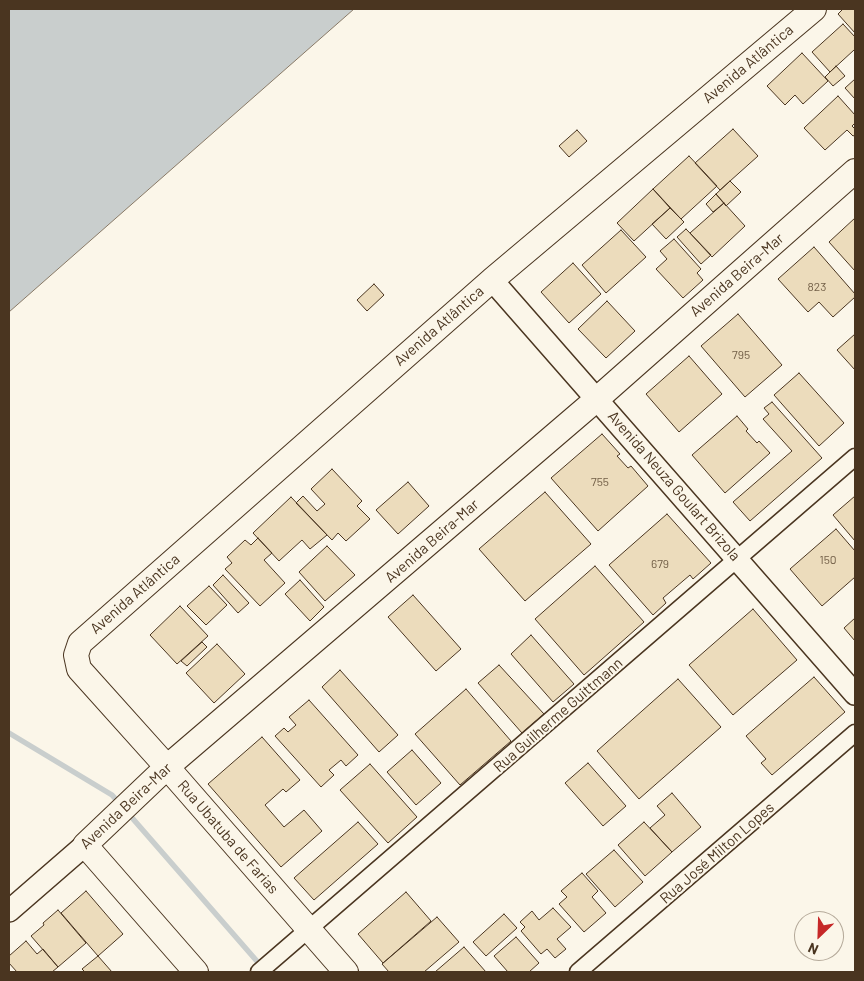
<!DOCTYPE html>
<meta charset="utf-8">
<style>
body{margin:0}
#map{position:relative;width:864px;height:981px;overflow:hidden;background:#fbf6e9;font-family:Barlow,sans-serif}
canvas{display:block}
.frame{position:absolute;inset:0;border:10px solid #4a3520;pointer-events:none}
.north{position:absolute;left:794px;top:911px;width:50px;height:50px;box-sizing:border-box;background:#fbf6e9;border:1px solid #b4a999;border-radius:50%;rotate:204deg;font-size:14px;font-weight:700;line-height:20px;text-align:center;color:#4a3520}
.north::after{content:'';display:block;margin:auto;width:18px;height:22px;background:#c62828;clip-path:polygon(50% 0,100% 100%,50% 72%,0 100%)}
</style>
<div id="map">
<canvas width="864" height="981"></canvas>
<div class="frame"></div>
<div class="north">N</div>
</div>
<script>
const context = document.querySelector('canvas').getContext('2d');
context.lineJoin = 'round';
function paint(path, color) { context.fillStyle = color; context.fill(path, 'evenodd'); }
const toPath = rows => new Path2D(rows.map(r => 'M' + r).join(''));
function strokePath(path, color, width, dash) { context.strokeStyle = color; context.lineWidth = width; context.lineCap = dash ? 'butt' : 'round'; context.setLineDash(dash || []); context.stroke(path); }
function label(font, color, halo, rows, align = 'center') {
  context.font = font + ' Barlow,sans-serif'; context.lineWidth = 4; context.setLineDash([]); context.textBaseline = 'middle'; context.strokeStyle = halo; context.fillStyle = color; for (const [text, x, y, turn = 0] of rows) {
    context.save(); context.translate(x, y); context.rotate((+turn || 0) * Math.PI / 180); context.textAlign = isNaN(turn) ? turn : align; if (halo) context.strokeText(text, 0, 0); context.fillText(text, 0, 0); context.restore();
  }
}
const water = toPath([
 [9,9,354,9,9,312,9,9]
]);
paint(water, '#c9cecd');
strokePath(water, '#887966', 1);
strokePath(toPath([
 [9,733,112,795,121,805],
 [127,812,262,967]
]), '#c9cecd', 5.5);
const building = toPath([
 [843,9,855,9,855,33,838,14,843,9],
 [843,24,855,37,855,51,854,50,830,72,812,52,843,24],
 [802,53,828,81,803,104,795,95,785,105,767,86,802,53],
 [836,66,845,76,833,86,825,77,836,66],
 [855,79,855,99,845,88,855,79],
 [838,96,855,115,855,123,852,126,855,129,855,135,853,136,847,130,825,150,804,128,838,96],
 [733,129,758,156,720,190,695,163,733,129],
 [577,130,587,141,569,157,559,146,577,130],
 [689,156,717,186,681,219,653,189,689,156],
 [730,181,741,192,726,206,716,194,730,181],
 [653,189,670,208,634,241,617,223,653,189],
 [716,194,724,203,713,212,706,204,716,194],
 [724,203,745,226,712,257,690,233,724,203],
 [670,208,684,222,666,239,652,224,670,208],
 [855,218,855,271,829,242,855,218],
 [686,229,711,255,701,264,677,237,686,229],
 [621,230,646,257,606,293,582,265,621,230],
 [674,239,701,269,697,273,703,280,683,298,656,269,667,259,660,251,674,239],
 [814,247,855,294,855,297,833,317,819,302,808,312,778,279,814,247],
 [573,263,601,294,569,323,541,292,573,263],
 [374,284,384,295,367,311,357,300,374,284],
 [607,301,635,331,606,358,578,329,607,301],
 [738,314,782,365,745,397,701,346,738,314],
 [855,334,855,370,837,350,855,334],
 [689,356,722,394,679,432,646,394,689,356],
 [799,373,844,423,819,446,774,395,799,373],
 [772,402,822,458,750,521,733,502,792,451,763,419,769,414,764,408,772,402],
 [737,416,748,429,746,431,757,443,759,441,770,453,725,493,692,455,737,416],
 [602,434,620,454,617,456,628,468,631,466,648,486,598,531,551,478,602,434],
 [332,469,362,501,357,506,370,519,346,541,338,533,332,540,296,503,303,496,317,511,325,504,311,489,332,469],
 [408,482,429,506,398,534,376,510,408,482],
 [545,492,591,544,525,601,479,549,545,492],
 [855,496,855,541,833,515,855,496],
 [291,497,327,535,310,549,302,540,279,561,253,533,291,497],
 [667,514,711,563,693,579,690,575,663,598,666,603,653,615,609,565,667,514],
 [836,529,855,551,855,577,822,606,790,569,836,529],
 [258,538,272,553,264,560,285,583,260,606,225,569,232,563,227,557,245,540,251,545,258,538],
 [327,546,355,575,325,601,299,572,327,546],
 [595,566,644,622,584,675,535,619,595,566],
 [223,575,249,603,238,613,213,585,223,575],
 [300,580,324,607,310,621,285,594,300,580],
 [209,586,227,605,206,625,187,606,209,586],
 [413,595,461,649,436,671,388,617,413,595],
 [180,606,208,636,177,664,150,635,180,606],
 [753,609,797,660,733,715,689,665,753,609],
 [855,618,855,641,844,628,855,618],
 [531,635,574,684,553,702,511,654,531,635],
 [202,642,207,647,187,666,181,661,202,642],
 [217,644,245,674,214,703,186,673,217,644],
 [499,665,544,714,522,733,478,683,499,665],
 [340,670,398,735,379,752,322,687,340,670],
 [814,677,845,712,772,775,761,763,766,759,746,736,814,677],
 [678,679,721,727,639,799,597,751,678,679],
 [466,689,511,741,460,785,415,734,466,689],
 [309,700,358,755,346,766,341,760,329,770,334,775,321,787,275,736,284,728,288,732,296,725,289,717,309,700],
 [262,737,300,780,286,792,283,789,265,805,284,827,304,810,322,831,281,867,208,784,262,737],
 [412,750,441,783,416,805,387,772,412,750],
 [588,763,626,806,603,826,565,783,588,763],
 [370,764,417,817,388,843,340,790,370,764],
 [672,793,701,827,672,852,650,828,665,815,657,806,672,793],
 [358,822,378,844,314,900,294,878,358,822],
 [644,822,672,852,645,876,618,845,644,822],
 [614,850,643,882,615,907,586,874,614,850],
 [582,873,598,891,592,897,606,913,584,932,559,904,567,897,561,891,582,873],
 [86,891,123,934,98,956,61,913,86,891],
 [406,892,431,921,383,963,358,934,406,892],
 [553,908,571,927,557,939,566,949,555,958,547,949,541,954,521,931,525,927,520,922,532,911,539,920,553,908],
 [58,910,86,943,58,967,31,936,44,925,43,923,58,910],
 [504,914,517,928,486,956,473,942,504,914],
 [437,917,459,942,424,972,389,972,382,964,437,917],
 [516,937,539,963,529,972,508,972,494,956,516,937],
 [26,941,37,954,43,949,58,967,52,972,17,972,9,963,9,956,26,941],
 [464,947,486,972,435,972,464,947],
 [98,956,112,972,85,972,82,969,98,956]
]);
paint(building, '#ecdcbc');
strokePath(building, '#4a3520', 1);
const minor = toPath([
 [259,972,855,457],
 [578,972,855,733]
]);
const tertiary = toPath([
 [492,280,855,694],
 [9,911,85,845]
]);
const secondary = toPath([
 [196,972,85,845,167,767,597,399,855,171],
 [346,972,167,767,79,669,76,655,80,643,492,280,814,9]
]);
strokePath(minor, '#4a3520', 19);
strokePath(tertiary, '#4a3520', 24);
strokePath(secondary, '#4a3520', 26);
strokePath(minor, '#fbf6e9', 16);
strokePath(tertiary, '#fbf6e9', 21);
strokePath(secondary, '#fbf6e9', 24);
label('12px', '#725f47', null, [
 ["823",817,287],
 ["795",741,355],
 ["755",600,482],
 ["150",828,560],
 ["679",660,564]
]);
label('15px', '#4a3520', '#fbf6e9', [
 ["Avenida Atlântica",748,64,-40],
 ["Avenida Beira-Mar",737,275,-41],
 ["Avenida Atlântica",439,326,-41],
 ["Avenida Neuza Goulart Brizola",674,486,49],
 ["Avenida Beira-Mar",432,541,-41],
 ["Avenida Atlântica",135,594,-41],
 ["Rua Guilherme Guittmann",558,715,-41],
 ["Avenida Beira-Mar",126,806,-43],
 ["Rua Ubatuba de Farias",228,837,49],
 ["Rua José Milton Lopes",717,853,-41]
]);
</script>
